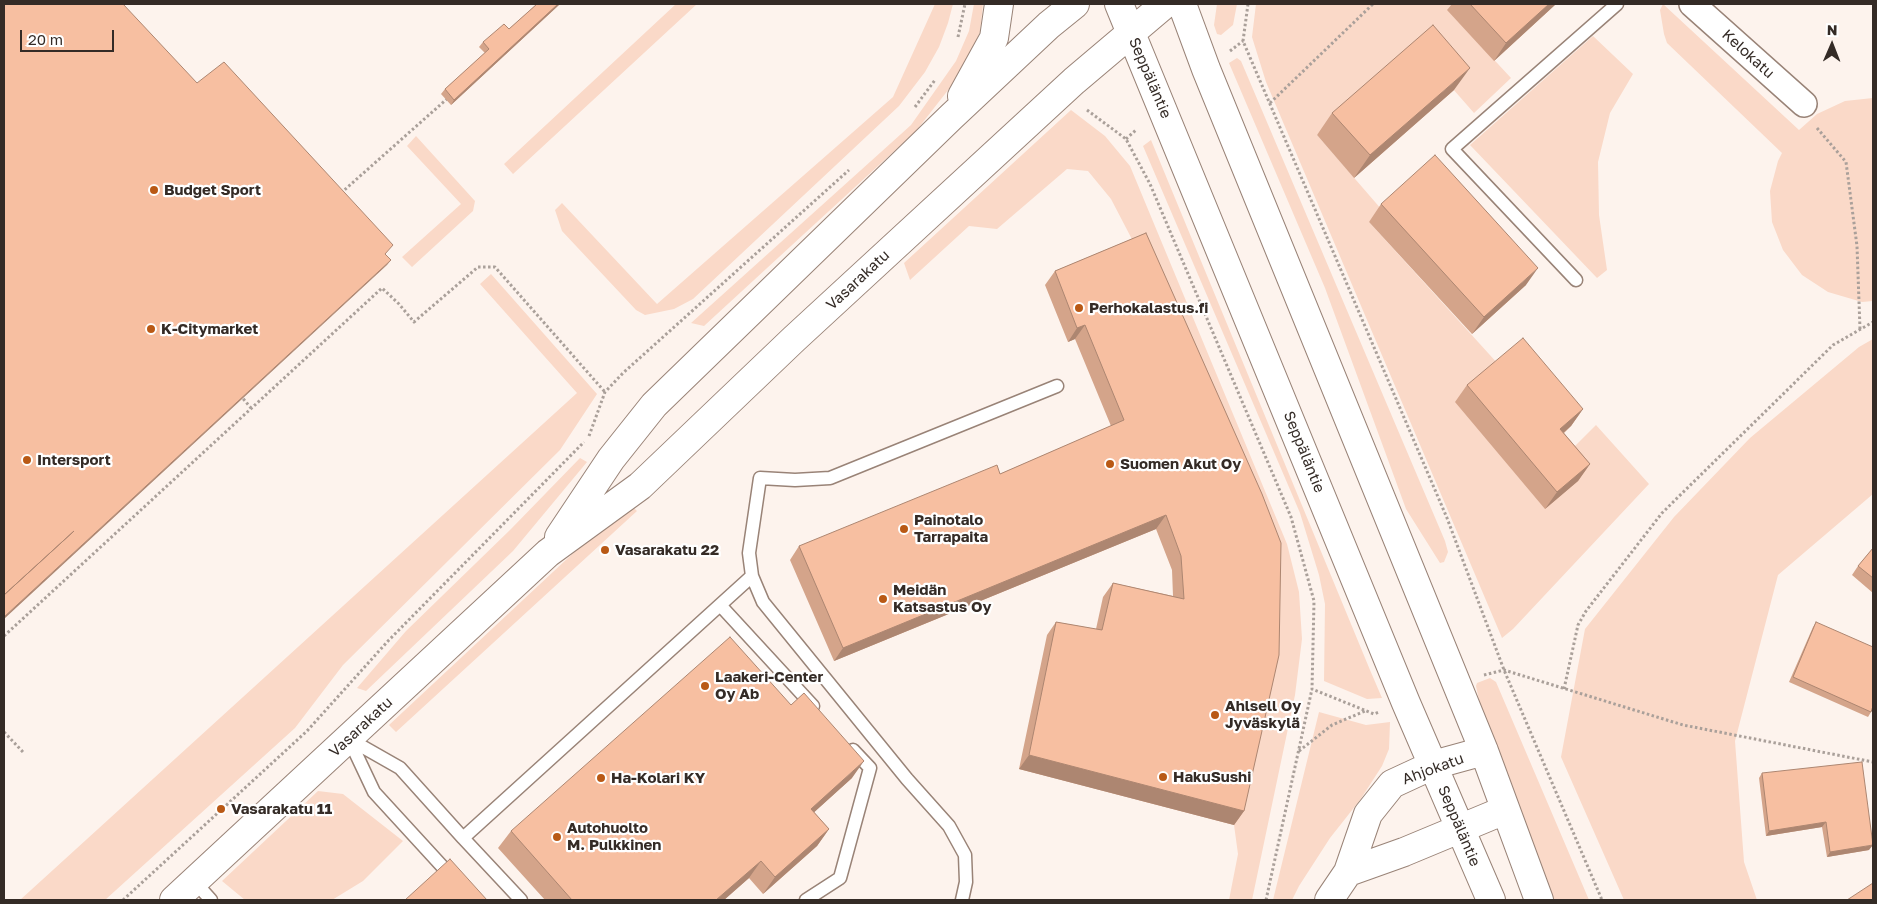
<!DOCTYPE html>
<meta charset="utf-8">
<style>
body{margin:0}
#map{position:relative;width:1877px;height:904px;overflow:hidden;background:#fdf3ed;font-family:"Golos Text",sans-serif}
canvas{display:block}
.frame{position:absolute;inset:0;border:5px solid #342b26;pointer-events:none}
.north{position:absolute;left:1807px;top:20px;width:50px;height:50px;-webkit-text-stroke:4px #fff;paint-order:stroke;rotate:1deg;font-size:14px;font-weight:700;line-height:20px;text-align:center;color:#342b26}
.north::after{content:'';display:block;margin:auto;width:18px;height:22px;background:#342b26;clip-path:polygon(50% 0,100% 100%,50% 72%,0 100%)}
.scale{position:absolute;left:20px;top:30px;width:94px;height:22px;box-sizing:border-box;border:2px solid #342b26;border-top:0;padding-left:6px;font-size:15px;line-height:18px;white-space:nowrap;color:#342b26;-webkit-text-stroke:4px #fff;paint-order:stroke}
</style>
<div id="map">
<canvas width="1877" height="904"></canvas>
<div class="frame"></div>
<div class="north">N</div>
<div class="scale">20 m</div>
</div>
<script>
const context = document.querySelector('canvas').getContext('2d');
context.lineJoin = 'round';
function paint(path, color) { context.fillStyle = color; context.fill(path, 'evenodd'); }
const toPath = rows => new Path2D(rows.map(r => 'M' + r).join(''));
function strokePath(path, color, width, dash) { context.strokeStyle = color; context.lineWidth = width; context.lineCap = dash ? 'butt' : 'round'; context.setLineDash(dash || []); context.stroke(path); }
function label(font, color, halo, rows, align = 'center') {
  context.font = font + ' "Golos Text",sans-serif'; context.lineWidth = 4.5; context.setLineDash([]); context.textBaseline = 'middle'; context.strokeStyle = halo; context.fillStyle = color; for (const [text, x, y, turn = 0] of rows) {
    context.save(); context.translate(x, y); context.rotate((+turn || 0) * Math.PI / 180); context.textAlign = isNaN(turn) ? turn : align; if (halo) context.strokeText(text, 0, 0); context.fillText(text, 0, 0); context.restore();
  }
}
paint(toPath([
 [676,4,697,4,513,174,504,164],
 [935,4,953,4,948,23,939,47,925,72,899,106,693,299,674,309,645,315,636,310,562,231,555,210,562,203,657,304,893,97],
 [974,4,983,4,980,32,963,71,916,131,704,326,691,323,911,125,956,61,969,31],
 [1217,4,1237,4,1233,25,1221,35,1217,34,1214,25],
 [1256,4,1454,4,1448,10,1511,78,1474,113,1417,48,1317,135,1382,210,1369,222,1499,365,1561,460,1596,425,1649,484,1513,629,1502,638,1266,82,1252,37],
 [1663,4,1799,130,1817,114,1845,101,1873,98,1873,301,1862,302,1828,292,1802,275,1783,250,1772,222,1770,191,1778,161,1782,153,1667,43,1664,34,1660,10],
 [1593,36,1633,74,1610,113,1598,162,1599,215,1607,270,1597,278,1470,145],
 [1237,58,1241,61,1445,541,1448,552,1444,562,1440,563,1406,509,1325,288,1229,63],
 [1071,110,1105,136,1130,166,1287,544,1299,592,1302,639,1295,695,1252,900,1229,900,1238,854,1234,825,1136,247,1111,199,1088,171,1067,169,997,229,969,226,910,280,904,263],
 [416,136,475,201,473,211,412,267,402,257,461,204,407,146],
 [1151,140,1370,670,1382,698,1367,699,1324,681,1325,604,1319,575,1300,513,1143,146],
 [491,274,597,394,560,450,343,665,295,728,105,900,20,900,577,393,480,284],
 [1873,339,1873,494,1778,575,1735,741,1744,862,1757,900,1624,900,1561,757,1585,629,1674,517,1750,438,1859,347],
 [580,458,587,462,513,551,366,691,357,688,406,631,511,529],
 [628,502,637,511,396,732,389,725],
 [1490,678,1496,682,1589,900,1552,900,1479,700,1476,686,1477,683],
 [1319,712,1366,725,1390,722,1389,749,1382,766,1360,800,1330,838,1299,886,1292,900,1273,900],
 [318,791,343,794,403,841,363,881,332,900,245,900,222,881]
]), '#fad9c8');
const lane = toPath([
 [1576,280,1452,149,1617,4],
 [720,605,813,706],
 [349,739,400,768,463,838,752,576],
 [349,739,374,792,473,900],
 [463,838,521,900],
 [194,881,211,900],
 [806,900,840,878,870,768,853,750],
 [962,900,966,882,965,855,949,826,907,779,763,602,752,576,749,553,760,478,795,480,830,478,1057,386]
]);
const street = toPath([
 [1692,4,1804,104]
]);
const secondary = toPath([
 [1119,4,1406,703,1491,900],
 [1182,4,1206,69,1484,751,1539,900],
 [962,96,994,38,999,4],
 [559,537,611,459,654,405,951,117,1049,25,1075,4],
 [1348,872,1404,852,1505,810],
 [174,900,548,553,640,486,794,339,1074,81,1165,4],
 [1329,900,1348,872,1368,814,1392,784,1433,765,1484,751]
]);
strokePath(lane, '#998377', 15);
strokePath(street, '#998377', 28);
strokePath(secondary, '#998377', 30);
strokePath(toPath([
 [1248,4,1243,41,1447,518,1504,670,1602,900],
 [958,37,965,4],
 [1230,51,1243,41],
 [1270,103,1373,4],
 [915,107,935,80],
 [1087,110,1126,139,1150,184,1291,517,1314,601,1312,689,1374,714,1379,712],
 [1817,128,1846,162,1857,246,1860,329],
 [1126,139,1137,129],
 [341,193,448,98],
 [240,395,251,408],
 [589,436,605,392,623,373,849,170],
 [4,636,382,288,399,304,414,322,478,267,495,267,605,392],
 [1484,675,1504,670,1683,725,1873,762],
 [1564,689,1578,625,1586,611,1662,513,1833,345,1873,322],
 [4,732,23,752],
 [1299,751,1332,725,1365,711],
 [123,900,307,731,388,641,584,442],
 [1266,900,1312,689]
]), '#aaa09a', 3, [2.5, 2.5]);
strokePath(lane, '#fff', 12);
strokePath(street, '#fff', 25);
strokePath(secondary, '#fff', 28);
paint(toPath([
 [537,4,560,4,451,105,441,94,445,89,485,53,479,47,483,42,509,29],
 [1452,4,1556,4,1494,61,1447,10],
 [1454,90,1354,178,1317,135,1332,113],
 [1381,204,1526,285,1472,334,1369,222],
 [1146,233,1244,811,1234,825,1019,769,1047,635,1056,622,1096,629,1103,597,1113,583,1173,596,1172,570,1156,529,834,661,790,560,799,546,1000,474,1111,426,1075,339,1068,342,1045,285,1055,271],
 [1467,385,1583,409,1571,426,1564,433,1590,464,1578,481,1545,509,1455,402],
 [1873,548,1873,593,1852,575,1858,566],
 [1816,622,1871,712,1868,717,1789,682,1813,627],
 [1762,773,1869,850,1827,857,1822,827,1766,836,1759,778],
 [852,778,814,812,829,829,817,846,763,894,749,878,724,900,545,900,498,848,511,831]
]), '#d4a48a');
paint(toPath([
 [558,4,560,4,451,105,454,100],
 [1549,4,1556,4,1494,61,1506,43],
 [1470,68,1454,90,1354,178,1370,155],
 [391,260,387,265,4,619,4,617],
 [1538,268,1526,285,1472,334,1484,317],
 [1085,325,1075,339,1068,342,1077,328],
 [1583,409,1571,426,1548,446,1560,429],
 [1590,464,1578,481,1545,509,1557,492],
 [1166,515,1156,529,834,661,843,648],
 [1029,755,1244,811,1234,825,1019,769],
 [864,761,852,778,799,826,811,809],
 [1826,822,1822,827,1766,836,1769,831],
 [829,829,817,846,763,894,775,877],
 [1873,845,1869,850,1827,857,1830,852],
 [761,861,749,878,724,900,716,900]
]), '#ad8671');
const building = toPath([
 [4,4,123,4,197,83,224,62,393,245,385,254,391,260,4,617,4,595,74,531,4,595,4,4],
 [537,4,558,4,454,100,445,89,489,49,483,42,504,24,509,29,537,4],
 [1470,4,1549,4,1506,43,1470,4],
 [1433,25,1470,68,1370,155,1332,113,1433,25],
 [1435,155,1538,268,1484,317,1381,204,1435,155],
 [1146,233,1262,494,1281,543,1279,655,1244,811,1029,755,1056,622,1102,630,1113,583,1184,599,1181,556,1166,515,843,648,799,546,997,465,1000,474,1124,420,1085,325,1077,328,1055,271,1146,233],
 [1523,338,1583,409,1560,429,1590,464,1557,492,1467,385,1523,338],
 [1873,548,1873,578,1858,566,1873,548],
 [1816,622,1873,647,1873,706,1871,712,1793,677,1816,622],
 [730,637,791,705,804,693,864,761,811,809,829,829,775,877,761,861,716,900,572,900,511,831,730,637],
 [1862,762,1873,845,1830,852,1826,822,1769,831,1762,773,1862,762],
 [450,859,487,900,405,900,450,859],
 [1873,883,1873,900,1847,900,1873,883]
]);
paint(building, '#f7bfa1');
strokePath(building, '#ad8671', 1);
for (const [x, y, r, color] of [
 [154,190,5,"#b95915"],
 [1079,308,5,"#b95915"],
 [151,329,5,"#b95915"],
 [27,460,5,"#b95915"],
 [1110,464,5,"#b95915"],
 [904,529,5,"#b95915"],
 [605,550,5,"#b95915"],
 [883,599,5,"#b95915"],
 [705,686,5,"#b95915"],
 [1215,715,5,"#b95915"],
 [1163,777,5,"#b95915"],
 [601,778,5,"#b95915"],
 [221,809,5,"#b95915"],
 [557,837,5,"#b95915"]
]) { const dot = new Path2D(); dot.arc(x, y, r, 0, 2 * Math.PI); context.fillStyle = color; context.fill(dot); strokePath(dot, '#fff', 2); }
label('15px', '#342b26', '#fff', [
 ["Kelokatu",1748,54,42],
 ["Seppäläntie",1150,78,67],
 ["Vasarakatu",858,280,-43],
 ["Seppäläntie",1304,452,68],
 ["Vasarakatu",361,727,-43],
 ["Ahjokatu",1433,769,-20],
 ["Seppäläntie",1459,826,67]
]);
label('bold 15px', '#342b26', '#fff', [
 ["Budget Sport",164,190],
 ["Perhokalastus.fi",1089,308],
 ["K-Citymarket",161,329],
 ["Intersport",37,460],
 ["Suomen Akut Oy",1120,464],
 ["Painotalo",914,520],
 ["Tarrapaita",914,537],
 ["Vasarakatu 22",615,550],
 ["Meidän",893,590],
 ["Katsastus Oy",893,607],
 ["Laakeri-Center",715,677],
 ["Oy Ab",715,694],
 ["Ahlsell Oy",1225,706],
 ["Jyväskylä",1225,723],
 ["HakuSushi",1173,777],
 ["Ha-Kolari KY",611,778],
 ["Vasarakatu 11",231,809],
 ["Autohuolto",567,828],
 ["M. Pulkkinen",567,845]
], 'left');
</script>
